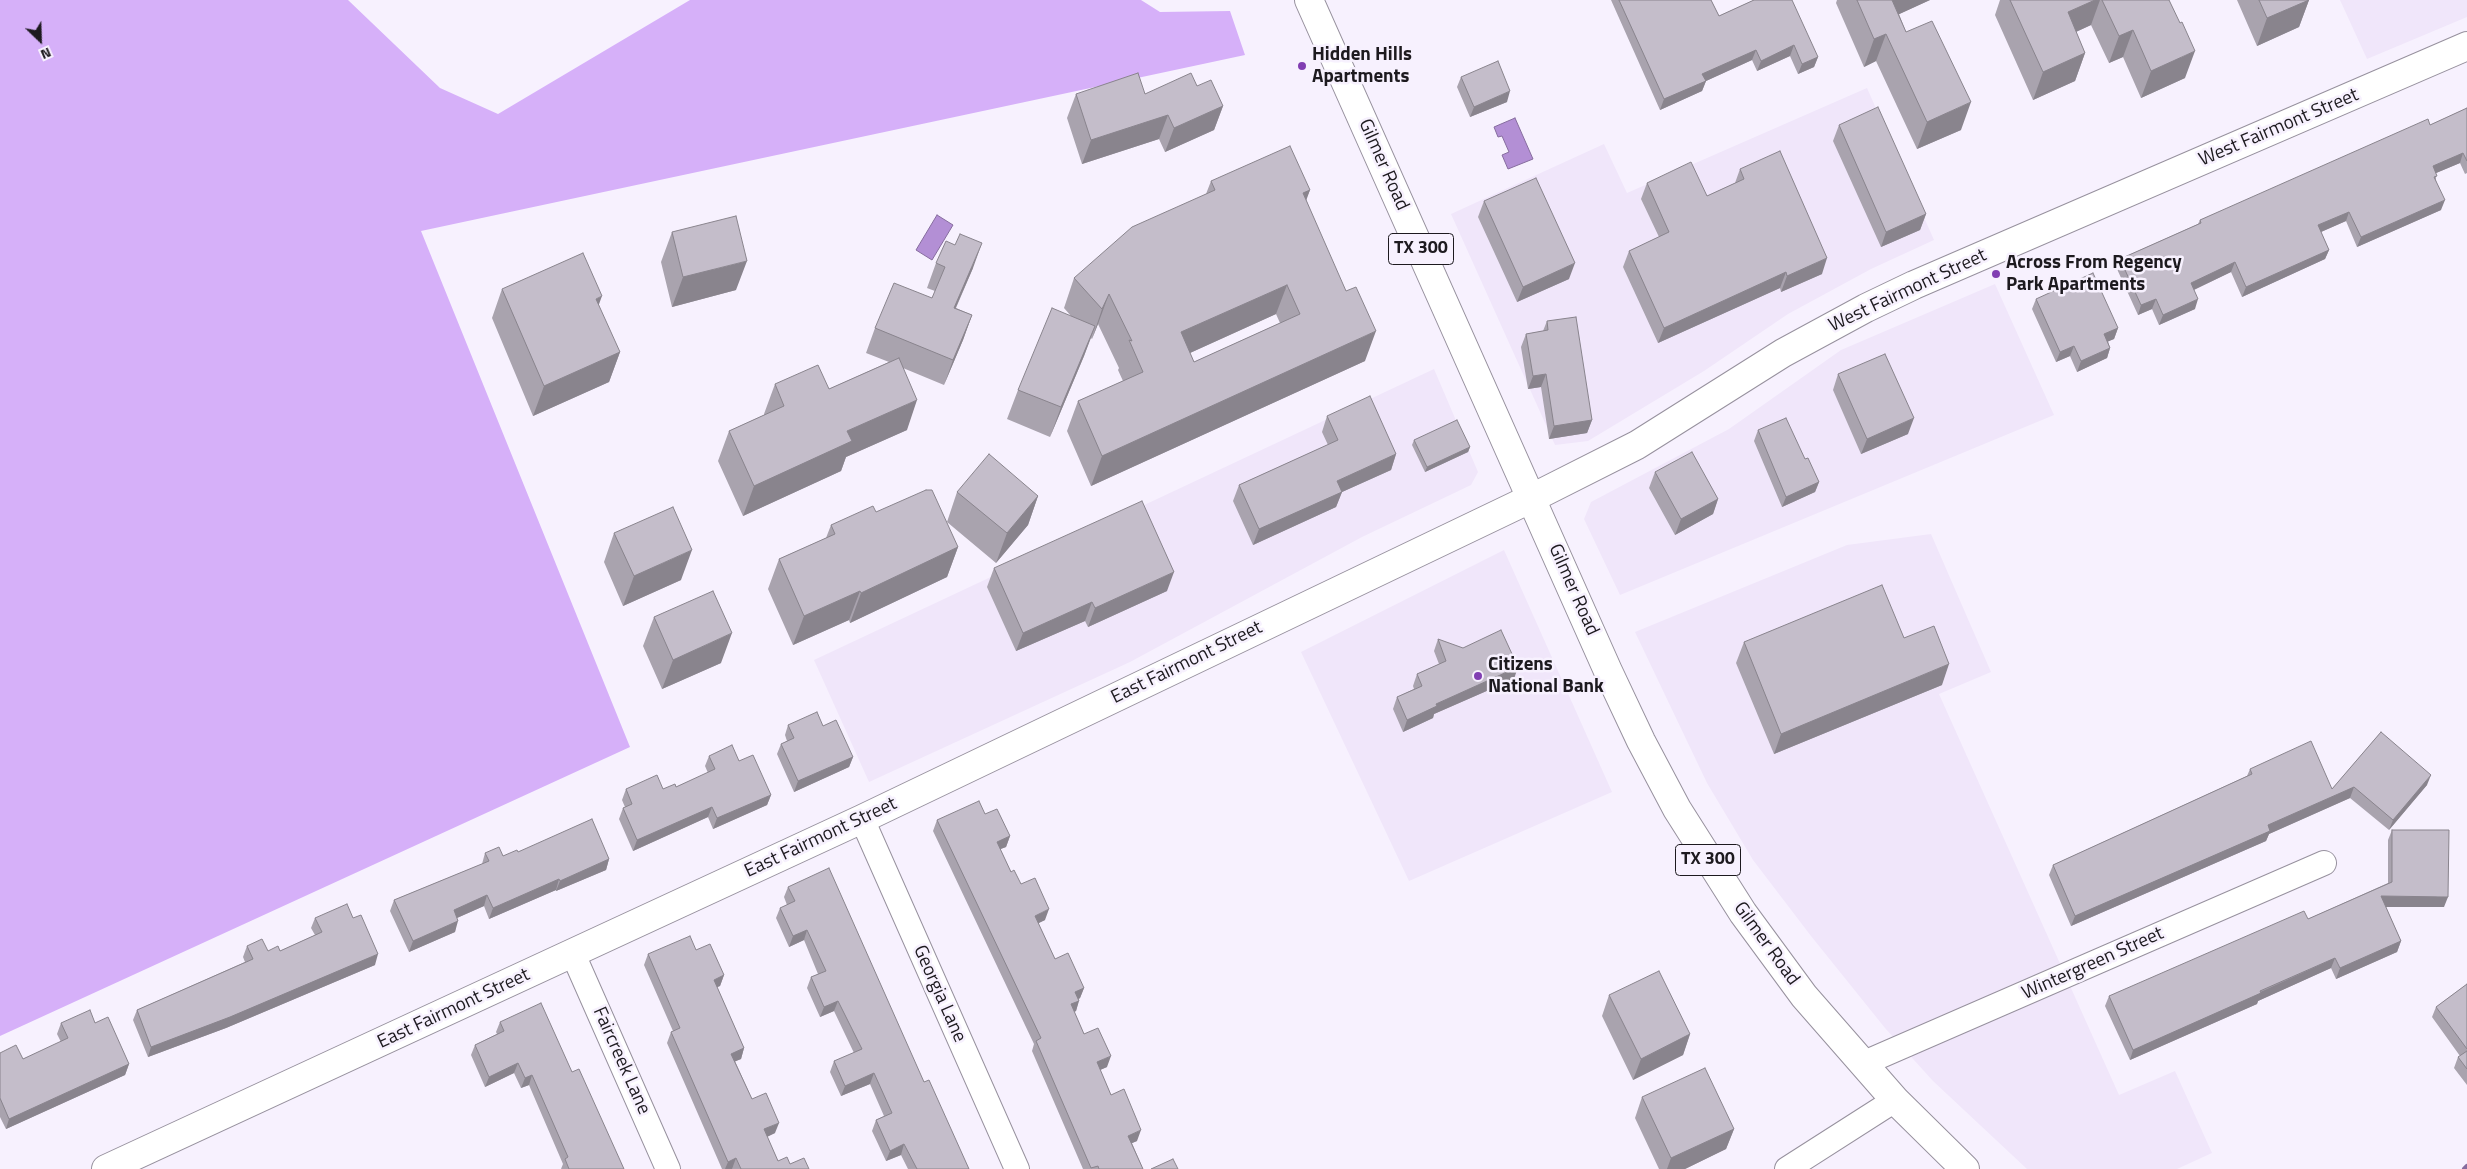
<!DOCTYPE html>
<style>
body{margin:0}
#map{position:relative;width:2467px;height:1169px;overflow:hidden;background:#f7f1fe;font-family:"Titillium Web",sans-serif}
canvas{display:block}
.north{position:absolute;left:15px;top:15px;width:50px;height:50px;-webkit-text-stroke:4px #f7f1fe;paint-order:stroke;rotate:156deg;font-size:14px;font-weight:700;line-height:20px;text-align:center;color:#1d1a1f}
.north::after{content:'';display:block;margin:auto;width:18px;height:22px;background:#1d1a1f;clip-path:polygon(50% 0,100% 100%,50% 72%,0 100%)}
</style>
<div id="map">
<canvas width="2467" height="1169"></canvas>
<div class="north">N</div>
</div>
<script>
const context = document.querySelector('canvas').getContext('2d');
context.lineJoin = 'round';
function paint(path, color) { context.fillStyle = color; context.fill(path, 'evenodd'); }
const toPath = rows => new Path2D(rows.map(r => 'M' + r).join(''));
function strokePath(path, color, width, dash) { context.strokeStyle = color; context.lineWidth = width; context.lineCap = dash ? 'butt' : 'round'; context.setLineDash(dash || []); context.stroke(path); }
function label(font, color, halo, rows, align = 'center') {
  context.font = font + ' "Titillium Web",sans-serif'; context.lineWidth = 5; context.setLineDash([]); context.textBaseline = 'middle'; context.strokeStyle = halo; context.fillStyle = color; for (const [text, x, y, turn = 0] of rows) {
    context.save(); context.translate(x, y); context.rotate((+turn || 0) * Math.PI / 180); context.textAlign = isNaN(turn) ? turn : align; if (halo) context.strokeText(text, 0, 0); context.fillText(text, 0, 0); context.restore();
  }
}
paint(toPath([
 [2340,0,2467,0,2467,17,2367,59],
 [1867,88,1934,240,1871,269,1788,314,1704,371,1588,441,1555,445,1451,214,1604,144,1627,193],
 [1995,284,2054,415,1620,595,1584,519,1591,502,1729,429,1841,350],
 [1434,369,1478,472,1471,485,1362,537,1130,662,869,782,814,660],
 [1931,534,1991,672,1939,694,2119,1095,2175,1071,2212,1153,2177,1169,2027,1169,1933,1081,1885,1028,1811,936,1753,860,1707,783,1635,632,1847,545],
 [1504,550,1612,792,1409,881,1301,652]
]), '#f0e6fa');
paint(toPath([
 [0,0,348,0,440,88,498,114,690,0,1141,0,1160,12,1230,11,1245,55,421,231,630,747,0,1036]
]), '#d6b0f9');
const water = toPath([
 [1515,118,1533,159,1508,169,1502,155,1509,152,1502,136,1498,137,1494,127,1515,118],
 [937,215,953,225,932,260,916,250,937,215]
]);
paint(water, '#b38fd5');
strokePath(water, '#866c9e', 1);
strokePath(toPath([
 [2465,1169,2467,1167]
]), '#866c9e', 6);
const minor = toPath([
 [862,819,1017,1169],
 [573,954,668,1169],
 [1862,1064,2324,863],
 [1787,1169,1895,1100]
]);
const tertiary = toPath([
 [106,1169,862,819,1532,498,1637,445,1783,353,1866,308,1914,285,2467,46]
]);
const primary = toPath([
 [1309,0,1608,671,1641,741,1677,809,1743,913,1804,996,1895,1100,1965,1169]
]);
strokePath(minor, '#97919e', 26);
strokePath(tertiary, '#97919e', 30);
strokePath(primary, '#97919e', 30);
strokePath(minor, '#fff', 24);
strokePath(tertiary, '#fff', 28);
strokePath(primary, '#fff', 28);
paint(toPath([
 [1611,0,1711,0,1719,16,1754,0,1818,57,1814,67,1798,74,1790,56,1757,71,1752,60,1706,81,1702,91,1660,110],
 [1837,0,1930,0,1899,14,1906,32,1961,130,1917,149,1876,61,1864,67,1836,3],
 [2000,0,2169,0,2185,78,2141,98,2123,57,2109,63,2091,25,2076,32,2085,53,2075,81,2033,100,1995,15],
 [2237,0,2309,0,2299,27,2257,46],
 [1461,77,1507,102,1470,117,1457,87],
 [1197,86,1223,106,1214,130,1165,152,1159,139,1082,164,1067,118,1076,94,1145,94],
 [2467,108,2467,173,2465,174,2460,163,2436,173,2436,180,2441,210,2357,247,2346,221,2321,232,2329,250,2325,259,2242,297,2231,272,2194,290,2195,309,2159,325,2152,309,2138,315,2117,269,2120,259,2198,224,2200,220,2430,125],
 [1839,125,1926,214,1920,230,1881,247,1833,141],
 [1740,169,1822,274,1781,292,1780,288,1658,343,1623,267,1629,251,1659,237,1641,199,1647,183,1707,196,1735,183],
 [1211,181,1310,190,1306,199,1365,361,1091,486,1067,431,1078,401,1123,381,1118,370,1119,368,1098,324,1092,339,1091,338,1084,356,1050,437,1007,419,1018,390,1071,316,1064,308,1074,278,1206,194],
 [1276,314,1280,323,1194,362,1190,353],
 [1484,201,1569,279,1517,302,1478,217],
 [672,232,736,290,672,307,661,262],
 [936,263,973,268,956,308,972,315,963,340,944,385,903,368,907,430,846,457,841,471,743,516,718,461,729,431,764,415,764,414,775,384,829,389,889,362,866,353,875,328,932,298,935,291,927,288],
 [502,289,620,352,609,382,533,416,492,318],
 [2036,299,2118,328,2114,339,2108,341,2110,348,2107,358,2077,372,2070,356,2056,362,2032,309],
 [1547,321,1592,420,1587,433,1549,439,1541,387,1528,389,1521,347,1526,334,1543,331],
 [1838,374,1908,434,1861,454,1833,390],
 [1327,416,1396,454,1391,470,1342,492,1336,507,1253,545,1233,501,1239,485,1328,445,1322,432],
 [1758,430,1805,459,1819,482,1815,492,1782,507,1754,441],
 [1414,440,1470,447,1468,452,1425,472,1412,445],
 [1655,472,1718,499,1713,514,1675,535,1649,488],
 [957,492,1038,496,1028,525,996,563,947,522],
 [876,512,958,547,947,577,850,623,849,620,793,645,768,589,779,559,826,538,831,525],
 [614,533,681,580,623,606,604,562],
 [994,568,1167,591,1088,627,1085,621,1016,651,987,587],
 [654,617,721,663,662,689,643,646],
 [1438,639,1514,679,1434,714,1433,718,1403,732,1393,709,1397,697,1414,689,1413,686,1417,674,1439,664,1434,651],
 [1744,642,1942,685,1774,754,1736,663],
 [788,725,823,726,853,757,849,767,794,792,777,754,781,744,787,741,785,735],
 [2381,732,2427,785,2389,830,2350,798,2269,834,2266,841,2071,926,2049,875,2053,865,2247,776,2250,769,2332,789],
 [709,756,739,761,771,795,767,805,713,829,708,817,633,851,619,819,623,808,625,807,622,800,626,789,663,789,676,787,708,773,705,766],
 [985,814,1010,836,1006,847,1000,849,1011,872,1021,884,1045,920,1038,923,1055,959,1084,988,1080,998,1079,999,1076,1011,1074,1012,1084,1034,1107,1067,1100,1070,1111,1095,1137,1141,1132,1143,1143,1169,1083,1169,1032,1051,1034,1044,933,831,937,820],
 [2392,830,2444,907,2386,907,2401,941,2397,952,2336,979,2331,968,2258,1001,2257,1004,2130,1060,2105,1006,2109,996,2308,919,2388,883,2388,840],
 [518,852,609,859,606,870,556,891,556,890,489,919,484,906,457,918,455,932,409,952,390,911,394,900,482,864,485,853,503,856],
 [788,887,924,1082,969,1169,908,1169,901,1155,886,1161,872,1131,876,1120,884,1116,870,1084,841,1096,830,1072,834,1061,854,1053,834,1011,820,1017,807,988,811,977,818,974,804,940,789,947,776,918,780,908,787,905,784,897],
 [315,918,375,965,226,1028,148,1057,133,1020,137,1010,245,962,243,957,247,946,268,951,280,951,315,935,311,928],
 [696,950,724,975,720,986,717,987,744,1048,741,1059,735,1061,752,1099,775,1133,767,1137,778,1161,809,1169,722,1169,667,1043,671,1032,673,1031,644,965,648,954],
 [2467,984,2467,1085,2454,1068,2458,1057,2460,1056,2432,1017,2436,1007],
 [1609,995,1690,1034,1683,1055,1633,1080,1602,1016],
 [500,1022,572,1072,624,1169,561,1169,563,1164,529,1085,521,1088,514,1073,485,1087,471,1055,475,1045,497,1034,496,1032],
 [61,1023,95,1023,129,1064,125,1075,6,1129,0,1117,0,1053,23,1059,61,1042,57,1034],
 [1642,1097,1734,1129,1726,1149,1685,1169,1659,1169,1635,1118]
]), '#a9a3ae');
paint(toPath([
 [1889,0,1930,0,1880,23],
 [2095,0,2100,0,2091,25,2058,40,2068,12],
 [2309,0,2299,27,2257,46,2267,18],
 [2133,30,2123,57,2109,63,2119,36],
 [1886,34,1876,61,1864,67,1874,39],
 [1794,45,1790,56,1757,71,1761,61],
 [1756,50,1752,60,1706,81,1702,91,1660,110,1664,99,1702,74],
 [2195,51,2185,78,2141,98,2151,71],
 [2085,53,2075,81,2033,100,2043,72],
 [1818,57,1814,67,1798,74,1802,64],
 [1510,91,1507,102,1470,117,1474,107],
 [1971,102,1961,130,1917,149,1927,122],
 [1223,106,1214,130,1165,152,1174,128],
 [1168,115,1159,139,1082,164,1091,140],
 [2463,153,2460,163,2429,176,2433,166],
 [1310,190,1299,220,1303,193],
 [2445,200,2441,210,2357,247,2361,237],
 [2349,212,2346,221,2314,235,2318,225],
 [1926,214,1920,230,1881,247,1886,232],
 [982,243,973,268,945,332,954,308],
 [2329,250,2325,259,2242,297,2246,287],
 [1827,258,1822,274,1781,292,1787,276],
 [747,261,736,290,672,307,683,277],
 [2235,262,2231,272,2187,293,2191,283],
 [1575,263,1569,279,1517,302,1523,287],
 [1786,272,1780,288,1658,343,1664,328],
 [1287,285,1276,314,1170,362,1181,332],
 [1109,294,1098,324,1092,339,1102,309],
 [602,296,591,326,596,299],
 [2156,299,2152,309,2138,315,2141,305],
 [2198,299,2195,309,2159,325,2163,315],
 [972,315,963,340,944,385,953,360],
 [1095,326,1084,356,1050,437,1061,407],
 [2118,328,2114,339,2100,345,2104,334],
 [1376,331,1365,361,1091,486,1102,456],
 [2074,346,2070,356,2056,362,2060,352],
 [2110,348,2107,358,2077,372,2081,361],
 [620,352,609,382,533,416,544,386],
 [1546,374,1541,387,1528,389,1533,376],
 [917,400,907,430,846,457,841,471,743,516,754,486,847,431],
 [1914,418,1908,434,1861,454,1867,439],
 [1592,420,1587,433,1549,439,1554,426],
 [1470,447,1468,452,1425,472,1427,467],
 [1396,454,1391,470,1342,492,1336,507,1253,545,1259,529,1337,481],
 [1819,482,1815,492,1782,507,1786,497],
 [1038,496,1028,525,996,563,1007,533],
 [1718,499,1713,514,1675,535,1681,519],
 [958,547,947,577,850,623,861,593],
 [692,550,681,580,623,606,634,576],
 [1174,572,1167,591,1088,627,1095,608],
 [860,591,849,620,793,645,804,616],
 [1092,602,1085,621,1016,651,1023,633],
 [732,633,721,663,662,689,673,660],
 [1949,664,1942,685,1774,754,1781,734],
 [1518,667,1514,679,1434,714,1433,718,1403,732,1407,720,1436,704],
 [853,757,849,767,794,792,798,781],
 [2431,775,2427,785,2389,830,2393,820],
 [2354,787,2350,798,2269,834,2266,841,2071,926,2075,916,2268,825],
 [771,795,767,805,713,829,717,818],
 [712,807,708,817,633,851,637,840],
 [1010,836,1006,847,993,852,997,842],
 [609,859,606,870,556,891,560,881],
 [559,879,556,890,489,919,493,908],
 [487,895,484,906,450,921,454,910],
 [2381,896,2448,897,2444,907,2377,907],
 [1049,909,1045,920,1031,927,1035,916],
 [458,921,455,932,409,952,413,941],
 [807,930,804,940,789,947,793,936],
 [2401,941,2397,952,2336,979,2340,968],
 [378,954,375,965,226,1028,148,1057,151,1047],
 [2335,958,2331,968,2258,1001,2257,1004,2130,1060,2133,1050],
 [724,975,720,986,710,990,714,980],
 [1084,988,1080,998,1071,1002,1075,992],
 [838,1001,834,1011,820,1017,824,1007],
 [1079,1001,1076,1011,1067,1015,1071,1004],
 [1690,1034,1683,1055,1633,1080,1641,1059],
 [744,1048,741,1059,727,1065,731,1054],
 [1111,1056,1107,1067,1093,1073,1097,1062],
 [518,1063,514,1073,485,1087,489,1077],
 [129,1064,125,1075,6,1129,9,1119],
 [874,1073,870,1084,841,1096,845,1086],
 [532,1075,529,1085,521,1088,525,1078],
 [779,1123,775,1133,760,1140,764,1129],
 [1734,1129,1726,1149,1685,1169,1667,1169,1671,1158],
 [1141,1130,1137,1141,1125,1146,1128,1136],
 [904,1144,901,1155,886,1161,890,1151],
 [736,1158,732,1169,725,1169,728,1162]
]), '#89848d');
const building = toPath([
 [1619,0,1711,0,1719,16,1754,0,1792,0,1818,57,1802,64,1794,45,1761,61,1756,50,1702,74,1706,81,1664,99,1619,0],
 [1857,0,1892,0,1906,32,1932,21,1971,102,1927,122,1886,34,1874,39,1857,0],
 [2010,0,2095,0,2068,12,2085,53,2043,72,2010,0],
 [2102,0,2169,0,2180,23,2182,22,2195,51,2151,71,2133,30,2119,36,2102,0],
 [2259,0,2309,0,2267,18,2259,0],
 [1498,61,1510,91,1474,107,1461,77,1498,61],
 [1138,73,1145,94,1191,73,1197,86,1211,80,1223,106,1174,128,1168,115,1091,140,1076,94,1138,73],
 [1878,107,1926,214,1886,232,1839,125,1878,107],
 [2467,108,2467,161,2463,153,2433,166,2437,176,2434,177,2445,200,2361,237,2349,212,2318,225,2329,250,2246,287,2235,262,2191,283,2198,299,2163,315,2156,299,2141,305,2120,259,2201,223,2200,220,2428,119,2430,125,2467,108],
 [1290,146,1310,190,1303,193,1346,291,1356,287,1376,331,1102,456,1078,401,1143,372,1129,340,1132,341,1109,294,1102,309,1074,278,1132,227,1215,190,1211,181,1290,146],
 [1287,285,1300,314,1194,362,1181,332,1287,285],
 [1780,151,1827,258,1787,276,1786,272,1664,328,1629,251,1669,232,1647,183,1691,162,1707,196,1744,179,1740,169,1780,151],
 [1536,178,1575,263,1523,287,1484,201,1536,178],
 [736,216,747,261,683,277,672,232,736,216],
 [960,234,982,243,954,308,972,315,953,360,875,328,894,283,932,298,945,267,936,263,946,241,955,245,960,234],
 [583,253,602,296,596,299,620,352,544,386,502,289,583,253],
 [2093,273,2118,328,2104,334,2110,348,2081,361,2074,346,2060,352,2036,299,2093,273],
 [1052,308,1095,326,1061,407,1018,390,1052,308],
 [1576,317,1592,420,1554,426,1546,374,1533,376,1526,334,1548,330,1547,321,1576,317],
 [1885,354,1914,418,1867,439,1838,374,1885,354],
 [899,358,917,400,847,431,852,441,754,486,729,431,784,406,775,384,818,365,829,389,899,358],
 [1370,396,1396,454,1337,481,1342,492,1259,529,1239,485,1338,440,1327,416,1370,396],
 [1786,418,1805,459,1808,458,1819,482,1786,497,1758,430,1786,418],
 [1457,420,1470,447,1427,467,1414,440,1457,420],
 [1692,452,1718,499,1681,519,1655,472,1692,452],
 [989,454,1038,496,1007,533,957,492,989,454],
 [926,490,932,490,958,547,861,593,860,591,804,616,779,559,835,534,831,525,873,506,876,512,926,490],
 [1142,501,1174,572,1095,608,1092,602,1023,633,994,568,1142,501],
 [673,507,692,550,634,576,614,533,673,507],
 [1882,585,1904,638,1934,626,1949,664,1781,734,1744,642,1882,585],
 [713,591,732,633,673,660,654,617,713,591],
 [1501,630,1518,667,1436,704,1437,706,1407,720,1397,697,1422,686,1417,674,1446,661,1438,639,1463,648,1501,630],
 [817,712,823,726,836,720,853,757,798,781,781,744,794,738,788,725,817,712],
 [2381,732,2431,775,2393,820,2354,787,2268,825,2270,831,2075,916,2053,865,2252,774,2250,769,2311,741,2332,789,2381,732],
 [732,745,739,761,753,755,771,795,717,818,712,807,637,840,623,808,632,804,626,789,657,775,663,789,675,784,676,787,715,769,709,756,732,745],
 [979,801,985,814,997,809,1010,836,997,842,1011,872,1014,870,1021,884,1035,878,1049,909,1035,916,1055,959,1068,953,1084,988,1075,992,1079,1001,1071,1004,1084,1034,1098,1028,1111,1056,1097,1062,1111,1095,1124,1089,1141,1130,1128,1136,1143,1169,1099,1169,1098,1166,1091,1168,1036,1041,1041,1038,937,820,979,801],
 [592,819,609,859,560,881,559,879,493,908,487,895,454,910,458,921,413,941,394,900,489,861,485,853,499,847,503,856,517,850,518,852,592,819],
 [2392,830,2449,830,2448,897,2381,896,2401,941,2340,968,2335,958,2260,991,2261,993,2133,1050,2109,996,2304,911,2308,919,2392,882,2392,830],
 [829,868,924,1082,929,1080,969,1169,917,1169,904,1144,890,1151,876,1120,892,1113,874,1073,845,1086,834,1061,862,1049,838,1001,824,1007,811,977,826,971,807,930,793,936,780,908,795,901,788,887,829,868],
 [347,904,353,918,361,915,378,954,230,1017,151,1047,137,1010,253,959,247,946,262,939,268,951,278,946,280,951,322,932,315,918,347,904],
 [690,936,696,950,710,944,724,975,714,980,744,1048,731,1054,752,1099,766,1093,779,1123,764,1129,778,1161,787,1157,790,1164,804,1158,809,1169,741,1169,736,1158,728,1162,671,1032,680,1028,648,954,690,936],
 [1659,971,1690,1034,1641,1059,1609,995,1659,971],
 [2467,984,2467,1049,2436,1007,2467,984],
 [541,1003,572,1072,579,1069,624,1169,569,1169,565,1159,568,1157,532,1075,525,1078,518,1063,489,1077,475,1045,504,1031,500,1022,541,1003],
 [90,1010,95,1023,108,1017,129,1064,9,1119,0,1098,0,1053,16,1045,23,1059,55,1044,68,1038,61,1023,90,1010],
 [2467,1051,2467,1069,2458,1057,2467,1051],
 [1705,1068,1734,1129,1671,1158,1642,1097,1705,1068],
 [1173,1159,1178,1169,1151,1169,1173,1159]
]);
paint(building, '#c4bdca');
strokePath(building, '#89848d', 1);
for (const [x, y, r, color] of [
 [1302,66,5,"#813eb2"],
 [1996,274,5,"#813eb2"],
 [1478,676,5,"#813eb2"]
]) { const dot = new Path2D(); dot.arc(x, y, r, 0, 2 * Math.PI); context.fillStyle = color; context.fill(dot); strokePath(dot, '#f7f1fe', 2); }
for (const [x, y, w] of [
 [1421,249,65],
 [1708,860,65]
]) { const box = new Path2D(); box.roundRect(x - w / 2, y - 15.5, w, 31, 4); context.fillStyle = '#f7f1fe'; context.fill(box); strokePath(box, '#1d1a1f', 1); }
label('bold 18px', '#1d1a1f', null, [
 ["TX 300",1421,249],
 ["TX 300",1708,860]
]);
label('bold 19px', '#1d1a1f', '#f7f1fe', [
 ["Hidden Hills",1312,55],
 ["Apartments",1312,77],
 ["Across From Regency",2006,263],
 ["Park Apartments",2006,285],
 ["Citizens",1488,665],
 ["National Bank",1488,687]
], 'left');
label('19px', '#1d1a1f', '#f7f1fe', [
 ["West Fairmont Street",2279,128,-23],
 ["Gilmer Road",1383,165,66],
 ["West Fairmont Street",1908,291,-25],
 ["Gilmer Road",1573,590,66],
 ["East Fairmont Street",1187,663,-26],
 ["East Fairmont Street",821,838,-25],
 ["Gilmer Road",1766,944,54],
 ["Wintergreen Street",2093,964,-24],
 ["Georgia Lane",939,994,66],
 ["East Fairmont Street",454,1009,-25],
 ["Faircreek Lane",621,1061,66]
]);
</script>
